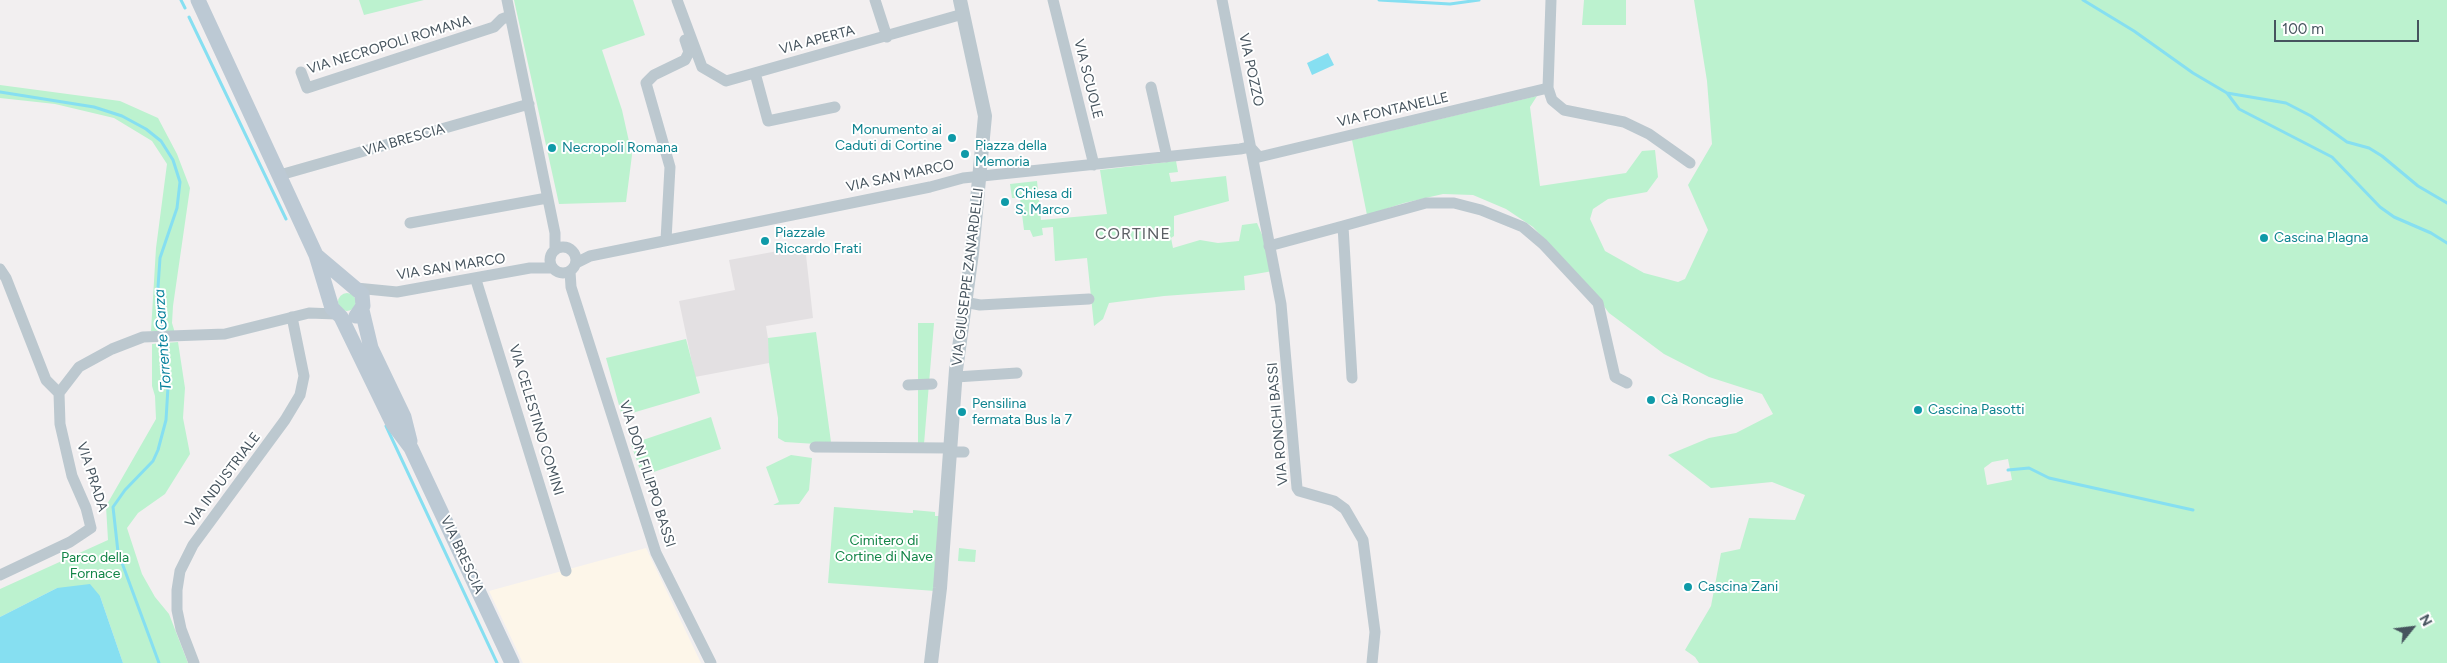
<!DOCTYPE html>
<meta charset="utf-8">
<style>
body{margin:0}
#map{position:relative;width:2447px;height:663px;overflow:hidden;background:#f2eff0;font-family:Figtree,sans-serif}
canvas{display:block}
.north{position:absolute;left:2387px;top:603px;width:50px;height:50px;-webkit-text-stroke:4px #fff;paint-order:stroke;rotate:61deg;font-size:14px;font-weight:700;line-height:20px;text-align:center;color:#46545e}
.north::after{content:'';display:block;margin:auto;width:18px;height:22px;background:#46545e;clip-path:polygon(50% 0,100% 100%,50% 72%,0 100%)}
.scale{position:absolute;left:2274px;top:20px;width:145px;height:22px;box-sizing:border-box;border:2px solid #46545e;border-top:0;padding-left:6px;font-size:15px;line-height:18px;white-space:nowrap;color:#46545e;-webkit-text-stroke:4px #fff;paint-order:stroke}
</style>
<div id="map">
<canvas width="2447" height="663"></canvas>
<div class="north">N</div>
<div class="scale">100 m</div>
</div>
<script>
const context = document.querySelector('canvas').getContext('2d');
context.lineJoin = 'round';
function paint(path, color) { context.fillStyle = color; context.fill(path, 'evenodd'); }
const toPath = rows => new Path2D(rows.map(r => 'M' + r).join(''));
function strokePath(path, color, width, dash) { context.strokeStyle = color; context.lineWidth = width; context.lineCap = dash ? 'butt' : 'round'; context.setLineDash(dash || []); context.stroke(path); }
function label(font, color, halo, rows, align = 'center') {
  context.font = font + ' Figtree,sans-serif'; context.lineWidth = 4; context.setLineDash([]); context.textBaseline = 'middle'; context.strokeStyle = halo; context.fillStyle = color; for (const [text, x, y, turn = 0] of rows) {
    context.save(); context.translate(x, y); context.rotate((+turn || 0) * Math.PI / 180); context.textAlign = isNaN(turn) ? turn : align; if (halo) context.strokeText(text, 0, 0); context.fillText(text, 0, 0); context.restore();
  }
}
paint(toPath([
 [646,548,701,663,523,663,489,591]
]), '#fdf6e9');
paint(toPath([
 [805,246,813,318,766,326,769,345,769,363,695,377,679,301,735,290,729,260]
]), '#e3e0e2');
paint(toPath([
 [359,0,424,0,364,15],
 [514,0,633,0,645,35,602,50,622,110,632,155,626,202,559,204],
 [1584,0,1626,0,1626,25,1582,25],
 [1694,0,2447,0,2447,663,1699,663,1695,657,1685,650,1711,606,1721,553,1740,549,1749,518,1795,520,1805,495,1772,482,1711,488,1668,455,1709,438,1736,433,1773,414,1762,394,1709,377,1664,354,1609,313,1594,293,1533,227,1506,209,1473,195,1443,194,1404,203,1367,215,1352,140,1537,96,1530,107,1540,186,1626,173,1642,151,1655,150,1658,177,1647,192,1608,199,1593,209,1590,219,1605,251,1644,273,1678,282,1685,279,1708,230,1688,185,1712,144,1707,81],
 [2008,459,2012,480,1987,485,1984,468,1992,462],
 [0,85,120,101,158,118,177,154,190,188,173,306,172,323,175,333,151,331,156,248,167,164,152,141,114,118,55,104,0,98],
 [1176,161,1178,172,1169,173,1171,182,1226,176,1229,201,1174,216,1174,236,1171,238,1173,248,1200,240,1218,243,1239,241,1242,225,1257,223,1266,244,1273,271,1244,276,1245,290,1164,296,1109,303,1103,319,1094,326,1087,258,1055,261,1053,227,1042,228,1043,235,1033,237,1030,230,1024,230,1020,198,1012,198,1010,184,1037,181,1041,220,1107,214,1100,170],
 '338 302a9 9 0 1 1 18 0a9 9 0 1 1-18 0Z',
 [918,323,934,323,924,444,918,444],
 [816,332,831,442,816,444,785,442,778,438,778,418,769,363,768,338],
 [686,339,700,393,622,416,606,358],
 [178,342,185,388,183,418,190,454,165,494,138,513,127,528,142,574,155,597,169,614,188,663,123,663,100,596,57,588,0,617,0,589,108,540,106,506,156,419,155,396,152,386,152,344],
 [711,417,721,449,642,476,631,444],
 [791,455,812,458,809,490,799,504,773,505,779,502,766,467],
 [834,507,910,513,913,513,913,510,935,512,935,516,941,516,935,591,828,583],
 [959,548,976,550,975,562,958,561]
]), '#bcf2cf');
paint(toPath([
 [1328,53,1334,65,1312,75,1307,63],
 [90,584,100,596,123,663,0,663,0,617,57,588]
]), '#86dff1');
strokePath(toPath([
 [181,0,185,8],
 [1379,0,1450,4,1479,0],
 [2083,0,2134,31,2193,73,2227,93,2239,109,2332,157,2380,207,2394,217,2431,233,2447,243],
 [189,17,286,219],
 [0,92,94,107,122,116,146,129,161,141,173,160,180,182,177,208,160,258,157,302,165,338,168,387,166,420,158,450,153,461,125,490,113,507,118,552,159,663],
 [2227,93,2286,103,2311,116,2347,142,2369,148,2382,156,2418,186,2447,203],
 [386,426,497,663],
 [2008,470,2029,468,2049,478,2193,510],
 [112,558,118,552]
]), '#86dff1', 3);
strokePath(toPath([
 [507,0,555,233,555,250],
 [677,0,702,67,726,81,963,14],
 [875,0,887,37],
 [1053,0,1094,165],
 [1222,0,1281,304,1297,488,1299,491,1334,501,1345,509,1363,540,1375,632,1372,663],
 [301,72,307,88,494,27,502,19,510,16],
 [755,73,768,121,835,107],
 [1151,87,1167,157],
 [1548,88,1551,0],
 [1250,147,1259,157,1548,88,1552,100,1564,110,1624,122,1649,134,1690,163],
 [280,175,529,104],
 [410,223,547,198],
 [1343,226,1426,203,1454,203,1481,210,1523,227,1543,244,1598,303,1615,377,1627,383],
 [666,240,670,167,646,83,654,75,685,60,689,52,685,40],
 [1269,246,1343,226,1352,378],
 '550 260a13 13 0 1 1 26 0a13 13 0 1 1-26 0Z',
 [576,263,590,256,930,187,963,178,1240,149,1250,147],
 [0,269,6,278,46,380,59,393],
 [570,271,571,287,656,553,711,663],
 [476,280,566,571],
 [356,288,397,292,530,268,552,268],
 [964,302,980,305,1089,299],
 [956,377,1017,373],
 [908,385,932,384],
 [815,447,949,448],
 [949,452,964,452],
 [0,575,70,542,91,528,86,508,72,476,60,424,59,393,79,367,112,349,143,337,225,334,309,313,336,314],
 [194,663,181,629,177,610,177,590,180,571,193,545,285,420,300,395,304,376,292,317]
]), '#bcc8cf', 11);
strokePath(toPath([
 [931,663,940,588,956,370,972,253,985,116,960,0]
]), '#bcc8cf', 14);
strokePath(toPath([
 [198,0,316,255,332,308,341,317,393,424,411,448,512,663],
 [317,256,362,294,363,306,356,316],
 [362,310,371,348,404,417,410,441]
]), '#bcc9d4', 15);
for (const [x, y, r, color] of [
 [952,138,5,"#0f9aa8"],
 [552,148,5,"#0f9aa8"],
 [965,154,5,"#0f9aa8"],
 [1005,202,5,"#0f9aa8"],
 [2264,238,5,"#0f9aa8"],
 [765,241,5,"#0f9aa8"],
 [1651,400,5,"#0f9aa8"],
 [1918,410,5,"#0f9aa8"],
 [962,412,5,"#0f9aa8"],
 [1688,587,5,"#0f9aa8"]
]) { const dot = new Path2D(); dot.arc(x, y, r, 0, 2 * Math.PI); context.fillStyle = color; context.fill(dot); strokePath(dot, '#fff', 2); }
label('14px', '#46545e', '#fff', [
 ["VIA APERTA",817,40,-15],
 ["VIA NECROPOLI ROMANA",389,45,-17],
 ["VIA POZZO",1251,70,78],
 ["VIA SCUOLE",1088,79,76],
 ["VIA FONTANELLE",1393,110,-13],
 ["VIA BRESCIA",404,140,-16],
 ["VIA SAN MARCO",900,176,-12],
 ["VIA SAN MARCO",451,267,-9],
 ["VIA GIUSEPPE ZANARDELLI",968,277,-83],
 ["VIA CELESTINO COMINI",536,420,73],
 ["VIA RONCHI BASSI",1278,424,-95],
 ["VIA DON FILIPPO BASSI",647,474,72],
 ["VIA PRADA",92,477,72],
 ["VIA INDUSTRIALE",223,480,-53],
 ["VIA BRESCIA",462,555,65]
]);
label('14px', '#0d838f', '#fff', [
 ["Monumento ai",942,130,"right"],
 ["Caduti di Cortine",942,146,"right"],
 ["Piazza della",975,146],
 ["Memoria",975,162],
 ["Necropoli Romana",562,148],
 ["Chiesa di",1015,194],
 ["S. Marco",1015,210],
 ["Piazzale",775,233],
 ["Riccardo Frati",775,249],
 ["Cascina Plagna",2274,238],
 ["Cà Roncaglie",1661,400],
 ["Pensilina",972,404],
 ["fermata Bus la 7",972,420],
 ["Cascina Pasotti",1928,410],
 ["Cascina Zani",1698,587]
], 'left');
label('14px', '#128547', '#fff', [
 ["Cimitero di",884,541],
 ["Cortine di Nave",884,557],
 ["Parco della",95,558],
 ["Fornace",95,574]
]);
label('italic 15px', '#06819c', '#fff', [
 ["Torrente Garza",163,340,-94]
]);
context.letterSpacing = '1px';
label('16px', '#5c6065', '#fff', [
 ["CORTINE",1133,234]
]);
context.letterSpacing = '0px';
</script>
